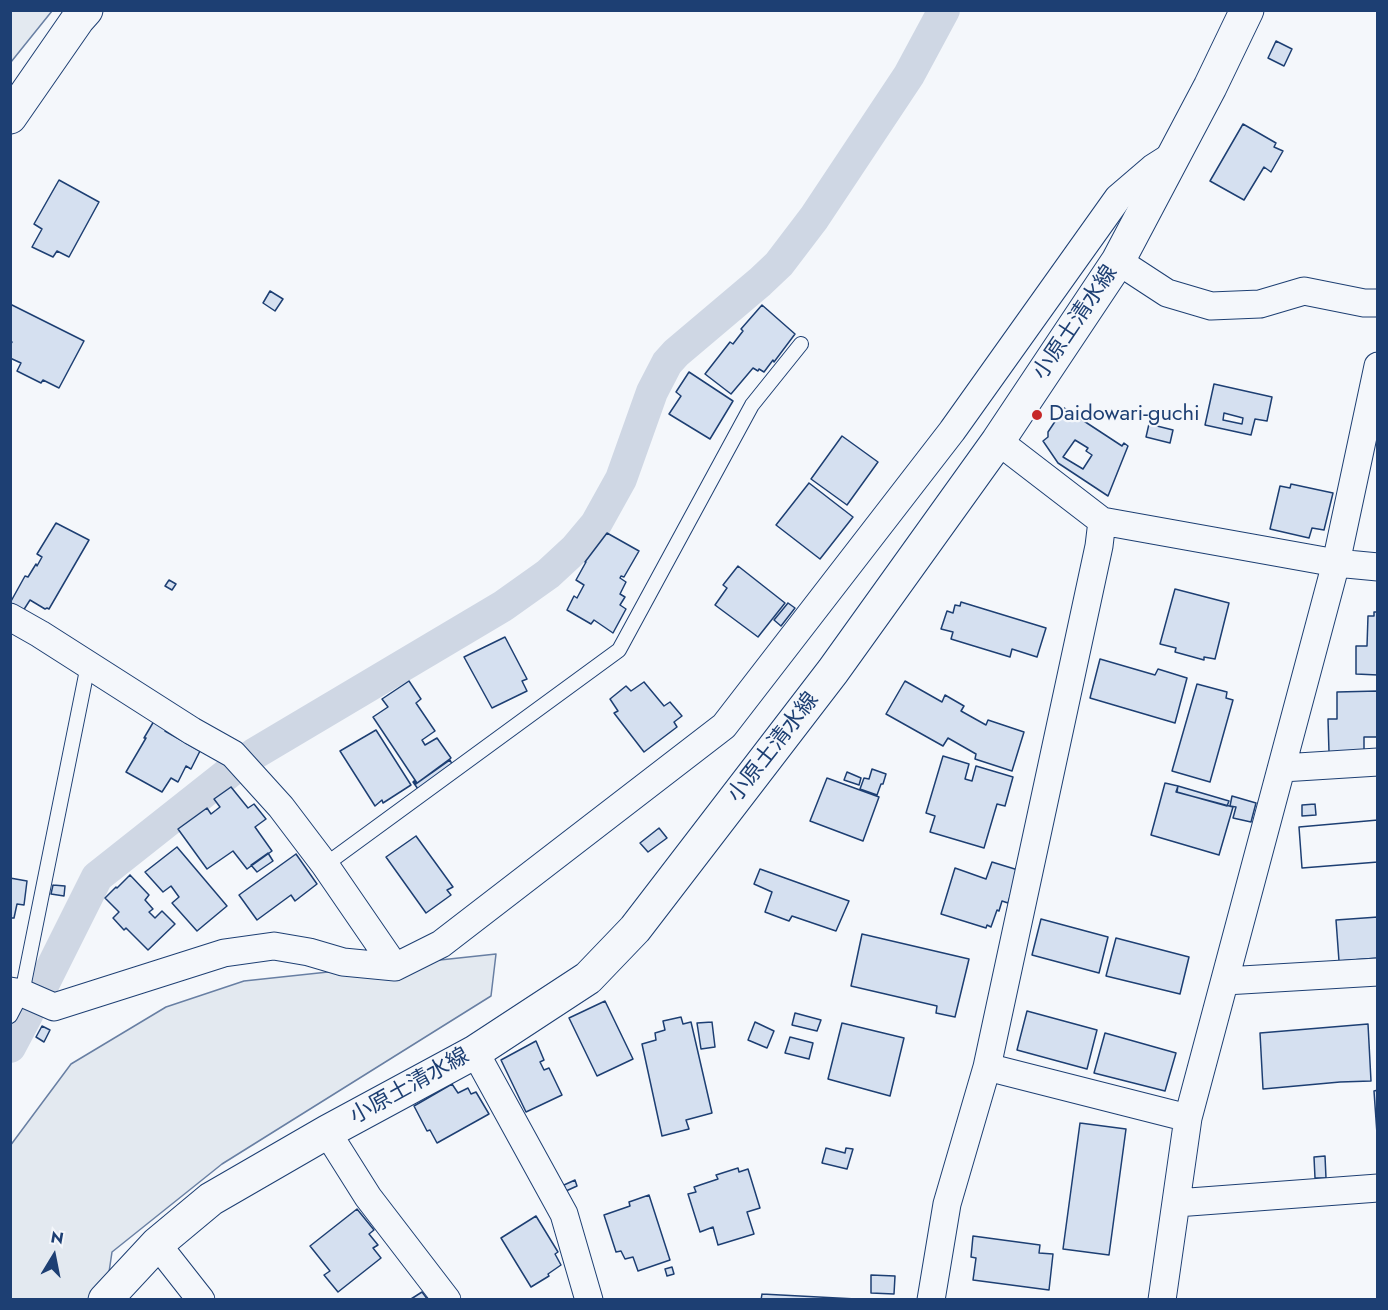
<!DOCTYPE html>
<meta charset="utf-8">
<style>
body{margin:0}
#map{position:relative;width:1388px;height:1310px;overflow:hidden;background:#f4f7fb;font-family:Jost,sans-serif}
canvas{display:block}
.frame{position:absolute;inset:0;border:12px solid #1d3f73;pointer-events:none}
.north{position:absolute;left:24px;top:1226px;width:60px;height:60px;-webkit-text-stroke:4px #f4f7fb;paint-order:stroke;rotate:10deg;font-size:16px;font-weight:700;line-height:24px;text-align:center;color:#1d3f73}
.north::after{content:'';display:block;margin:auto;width:21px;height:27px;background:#1d3f73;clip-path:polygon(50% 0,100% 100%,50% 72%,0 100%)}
</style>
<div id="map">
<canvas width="1388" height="1310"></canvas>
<div class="frame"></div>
<div class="north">N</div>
</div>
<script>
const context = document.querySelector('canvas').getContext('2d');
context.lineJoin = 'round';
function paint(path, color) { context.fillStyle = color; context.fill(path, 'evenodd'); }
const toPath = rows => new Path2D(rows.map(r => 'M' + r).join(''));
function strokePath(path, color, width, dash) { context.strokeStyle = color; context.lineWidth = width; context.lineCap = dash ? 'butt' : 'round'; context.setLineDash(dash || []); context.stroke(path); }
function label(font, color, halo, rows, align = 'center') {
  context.font = font + ' Jost,"Noto Sans JP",sans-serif'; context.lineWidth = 4.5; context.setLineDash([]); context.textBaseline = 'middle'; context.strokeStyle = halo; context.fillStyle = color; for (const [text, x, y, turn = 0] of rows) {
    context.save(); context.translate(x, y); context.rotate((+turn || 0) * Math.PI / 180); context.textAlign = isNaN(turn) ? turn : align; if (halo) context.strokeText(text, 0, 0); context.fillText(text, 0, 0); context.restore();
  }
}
const green = toPath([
 [11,10,52,11,11,62,10,11,11,10],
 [496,954,491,996,222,1164,112,1252,105,1299,11,1299,10,1146,71,1064,166,1007,244,981,496,954]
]);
paint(green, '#e3e9f0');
strokePath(green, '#687fa3', 1.5);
strokePath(toPath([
 [254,754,503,606,548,574,575,549,596,524,621,479,652,392,667,363,676,353,760,282,779,264,814,218,909,75,944,10],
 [42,987,97,877,236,767],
 [10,1047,28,1013]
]), '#cfd7e4', 32);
const building = toPath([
 [1276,41,1292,49,1284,66,1268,58,1276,41],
 [1243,124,1276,143,1274,147,1283,151,1271,172,1264,167,1244,200,1210,181,1243,124],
 [59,180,99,202,69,257,57,251,53,257,32,247,42,229,34,224,59,180],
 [270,291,283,299,275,311,263,303,270,291],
 [10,304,84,341,59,388,43,380,41,383,17,371,21,363,10,358,10,345,12,342,10,341,10,304],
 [762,305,795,334,774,362,773,360,764,372,759,369,758,371,753,368,731,394,705,374,730,342,733,344,743,331,741,329,762,305],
 [689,372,733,401,710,439,669,414,681,396,676,392,689,372],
 [1214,384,1272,397,1267,421,1255,419,1251,435,1205,425,1214,384],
 [1064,408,1122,446,1124,443,1128,446,1108,496,1058,463,1043,441,1048,437,1048,432,1064,408],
 [1224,413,1243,418,1242,424,1223,420,1224,413],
 [1149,424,1173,430,1170,443,1146,437,1149,424],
 [842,436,878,462,847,505,811,479,842,436],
 [1075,440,1088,448,1086,451,1092,455,1083,469,1063,457,1075,440],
 [809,483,853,517,820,559,776,525,809,483],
 [1291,484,1333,493,1324,530,1312,528,1309,538,1270,529,1280,486,1290,488,1291,484],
 [56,523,89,540,49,609,47,608,45,609,30,600,23,611,10,605,10,603,25,576,28,577,36,564,37,566,42,557,37,554,56,523],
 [607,533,639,551,624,577,621,576,620,578,626,582,620,594,625,597,620,605,626,609,613,633,594,620,591,624,567,610,574,596,577,598,584,585,576,580,586,562,585,562,607,533],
 [738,566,785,603,758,637,715,605,727,588,723,585,738,566],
 [169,580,176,584,172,590,165,586,169,580],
 [1175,589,1229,603,1215,659,1204,657,1204,660,1175,652,1176,648,1160,644,1175,589],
 [961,602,1046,628,1037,657,1012,649,1010,657,951,639,953,632,941,629,947,611,953,613,955,605,960,606,961,602],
 [788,603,795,608,781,626,774,620,788,603],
 [1374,612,1378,612,1378,675,1356,674,1356,646,1367,646,1368,616,1374,616,1374,612],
 [505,637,527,679,522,681,527,691,492,708,464,657,505,637],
 [1100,659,1155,675,1158,669,1187,678,1175,723,1090,698,1100,659],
 [409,681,421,699,416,703,435,731,422,740,425,745,437,738,451,758,417,783,373,717,388,707,382,699,409,681],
 [905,681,942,702,945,695,964,706,961,711,986,725,988,720,1024,732,1012,771,975,759,976,754,948,738,943,746,886,714,905,681],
 [644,682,664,706,670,702,682,716,674,722,677,727,644,752,614,713,618,711,610,699,626,686,631,691,644,682],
 [1197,684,1227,692,1226,698,1233,700,1210,782,1172,771,1197,684],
 [1378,691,1378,737,1364,737,1364,752,1329,752,1328,719,1337,719,1337,692,1378,691],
 [154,721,167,727,165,731,200,751,191,769,186,766,178,782,171,778,162,792,126,772,146,738,144,738,154,721],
 [376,730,411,785,383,803,382,800,375,806,340,751,376,730],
 [943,756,969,764,965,779,972,781,976,766,1013,777,1005,806,997,804,984,848,930,832,935,816,926,813,943,756],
 [450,760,452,764,418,789,413,782,414,781,416,784,450,760],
 [872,769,886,774,883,784,881,784,877,795,860,789,864,778,869,779,872,769],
 [847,772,861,778,859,785,844,780,847,772],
 [827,778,879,797,863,841,810,821,827,778],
 [1165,783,1178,786,1176,792,1233,807,1219,855,1151,835,1165,783],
 [1178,786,1229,801,1227,806,1177,792,1178,786],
 [231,787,248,808,254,804,266,819,255,827,272,851,247,869,233,851,207,869,178,829,207,808,211,814,220,807,214,799,231,787],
 [1232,796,1256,803,1251,822,1233,818,1236,807,1230,806,1232,796],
 [1315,804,1316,815,1302,816,1302,805,1315,804],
 [1378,820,1378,862,1302,868,1299,827,1378,820],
 [1378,820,1378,862,1302,868,1299,827,1378,820],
 [659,828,667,838,648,852,640,843,659,828],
 [416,836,453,887,447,890,451,895,426,913,386,857,416,836],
 [177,847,227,906,197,931,172,903,179,897,171,886,163,892,145,872,177,847],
 [268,853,273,861,257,872,251,865,268,853],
 [296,854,317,884,295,901,291,895,257,920,239,895,296,854],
 [992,862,1018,870,1008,903,1002,901,999,911,997,910,991,927,987,925,986,928,941,914,955,868,986,879,992,862],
 [760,869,849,901,836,931,792,916,789,921,765,912,772,892,754,884,760,869],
 [130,875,149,895,145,900,153,909,149,912,155,918,162,911,175,924,148,950,126,928,124,930,113,918,119,912,105,898,116,887,117,888,130,875],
 [10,878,27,881,24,905,17,904,14,918,10,918,10,878],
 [53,885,65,886,64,896,51,894,53,885],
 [1378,917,1378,958,1339,961,1336,920,1378,917],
 [1041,919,1108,937,1099,973,1032,955,1041,919],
 [862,934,969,959,955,1017,936,1013,937,1006,851,986,862,934],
 [1116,938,1189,957,1180,994,1106,976,1116,938],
 [605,1001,633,1059,597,1076,569,1018,605,1001],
 [1027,1011,1097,1030,1087,1069,1017,1050,1027,1011],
 [795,1013,821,1020,817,1031,792,1025,795,1013],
 [681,1017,683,1024,691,1022,712,1113,686,1120,689,1129,662,1136,642,1044,656,1040,655,1033,665,1030,663,1021,681,1017],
 [712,1022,715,1047,701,1049,697,1023,712,1022],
 [755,1022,774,1031,767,1048,748,1040,755,1022],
 [842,1023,904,1038,890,1096,828,1079,842,1023],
 [1368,1024,1371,1081,1340,1082,1263,1089,1260,1033,1368,1024],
 [42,1026,50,1030,44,1042,36,1037,42,1026],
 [1105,1033,1176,1053,1165,1091,1094,1073,1105,1033],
 [790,1037,813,1043,809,1059,785,1053,790,1037],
 [536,1041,544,1060,540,1062,544,1070,549,1068,562,1095,526,1112,501,1060,536,1041],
 [452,1084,458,1093,468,1088,471,1094,476,1092,489,1114,437,1143,430,1130,427,1131,414,1106,452,1084],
 [1378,1090,1378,1134,1377,1134,1374,1091,1378,1090],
 [1080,1123,1126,1129,1109,1255,1063,1249,1080,1123],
 [826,1148,845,1153,846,1148,853,1149,847,1169,822,1163,826,1148],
 [1325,1156,1326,1178,1315,1178,1314,1157,1325,1156],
 [738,1168,739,1172,748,1169,760,1208,747,1212,754,1234,718,1245,713,1227,700,1232,688,1194,696,1192,694,1187,718,1179,716,1175,738,1168],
 [575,1180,577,1186,566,1191,564,1185,575,1180],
 [649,1195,670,1260,638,1271,633,1257,625,1259,621,1251,616,1252,604,1215,630,1206,629,1202,649,1195],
 [357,1209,374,1230,369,1234,378,1245,373,1248,381,1258,338,1292,324,1275,330,1271,310,1246,357,1209],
 [536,1216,558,1252,555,1254,561,1265,548,1274,549,1276,531,1287,501,1238,536,1216],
 [973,1236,1040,1245,1039,1253,1053,1254,1049,1290,973,1280,976,1258,971,1257,973,1236],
 [672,1267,674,1274,667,1276,665,1269,672,1267],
 [871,1275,895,1276,894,1294,871,1293,871,1275],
 [422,1292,428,1300,411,1300,411,1299,422,1292],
 [762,1294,875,1300,761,1300,762,1294]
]);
paint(building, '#d5e0f0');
strokePath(building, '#1d3f73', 1.5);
const service = toPath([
 [325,865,619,650,752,405,801,344],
 [10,1016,22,993,88,665]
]);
const minor = toPath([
 [1118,261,1167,293,1211,306,1260,304,1304,291,1364,303,1378,303],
 [998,441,1102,521,1336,563,1378,567],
 [10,617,40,634,192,731,233,754,281,807,325,865,395,967],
 [1282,768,1378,762],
 [1225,981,1378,972],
 [10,991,22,993,54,1007,224,953,274,946,309,952,343,962,395,967,441,944,724,726,952,431,1118,198,1153,168,1175,154],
 [475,1052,564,1214,589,1300],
 [987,1067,1188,1118],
 [327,1132,368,1197,447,1300],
 [1176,1203,1378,1188],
 [157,1244,201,1300],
 [931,1300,947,1204,987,1067,1099,546,1102,521],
 [1162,1300,1188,1118,1336,563,1378,366]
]);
const tertiary = toPath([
 [10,117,78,19,86,10]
]);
const secondary = toPath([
 [105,1300,157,1244,211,1199,327,1132,475,1052,588,978,635,929,833,671,998,441,1118,261,1210,87,1247,10]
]);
strokePath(service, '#1d3f73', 16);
strokePath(minor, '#1d3f73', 29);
strokePath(tertiary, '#1d3f73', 35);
strokePath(secondary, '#1d3f73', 35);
strokePath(service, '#f4f7fb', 14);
strokePath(minor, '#f4f7fb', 27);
strokePath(tertiary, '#f4f7fb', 33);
strokePath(secondary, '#f4f7fb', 33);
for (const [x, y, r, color] of [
 [1037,415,6,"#c62828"]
]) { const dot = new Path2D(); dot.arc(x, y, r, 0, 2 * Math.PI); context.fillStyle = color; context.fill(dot); strokePath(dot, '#f4f7fb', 2); }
label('22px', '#1d3f73', '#f4f7fb', [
 ["小原土清水線",1076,323,-56],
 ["小原土清水線",774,748,-52],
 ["小原土清水線",410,1087,-29]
]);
label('22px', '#1d3f73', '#f4f7fb', [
 ["Daidowari-guchi",1049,415]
], 'left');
</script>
